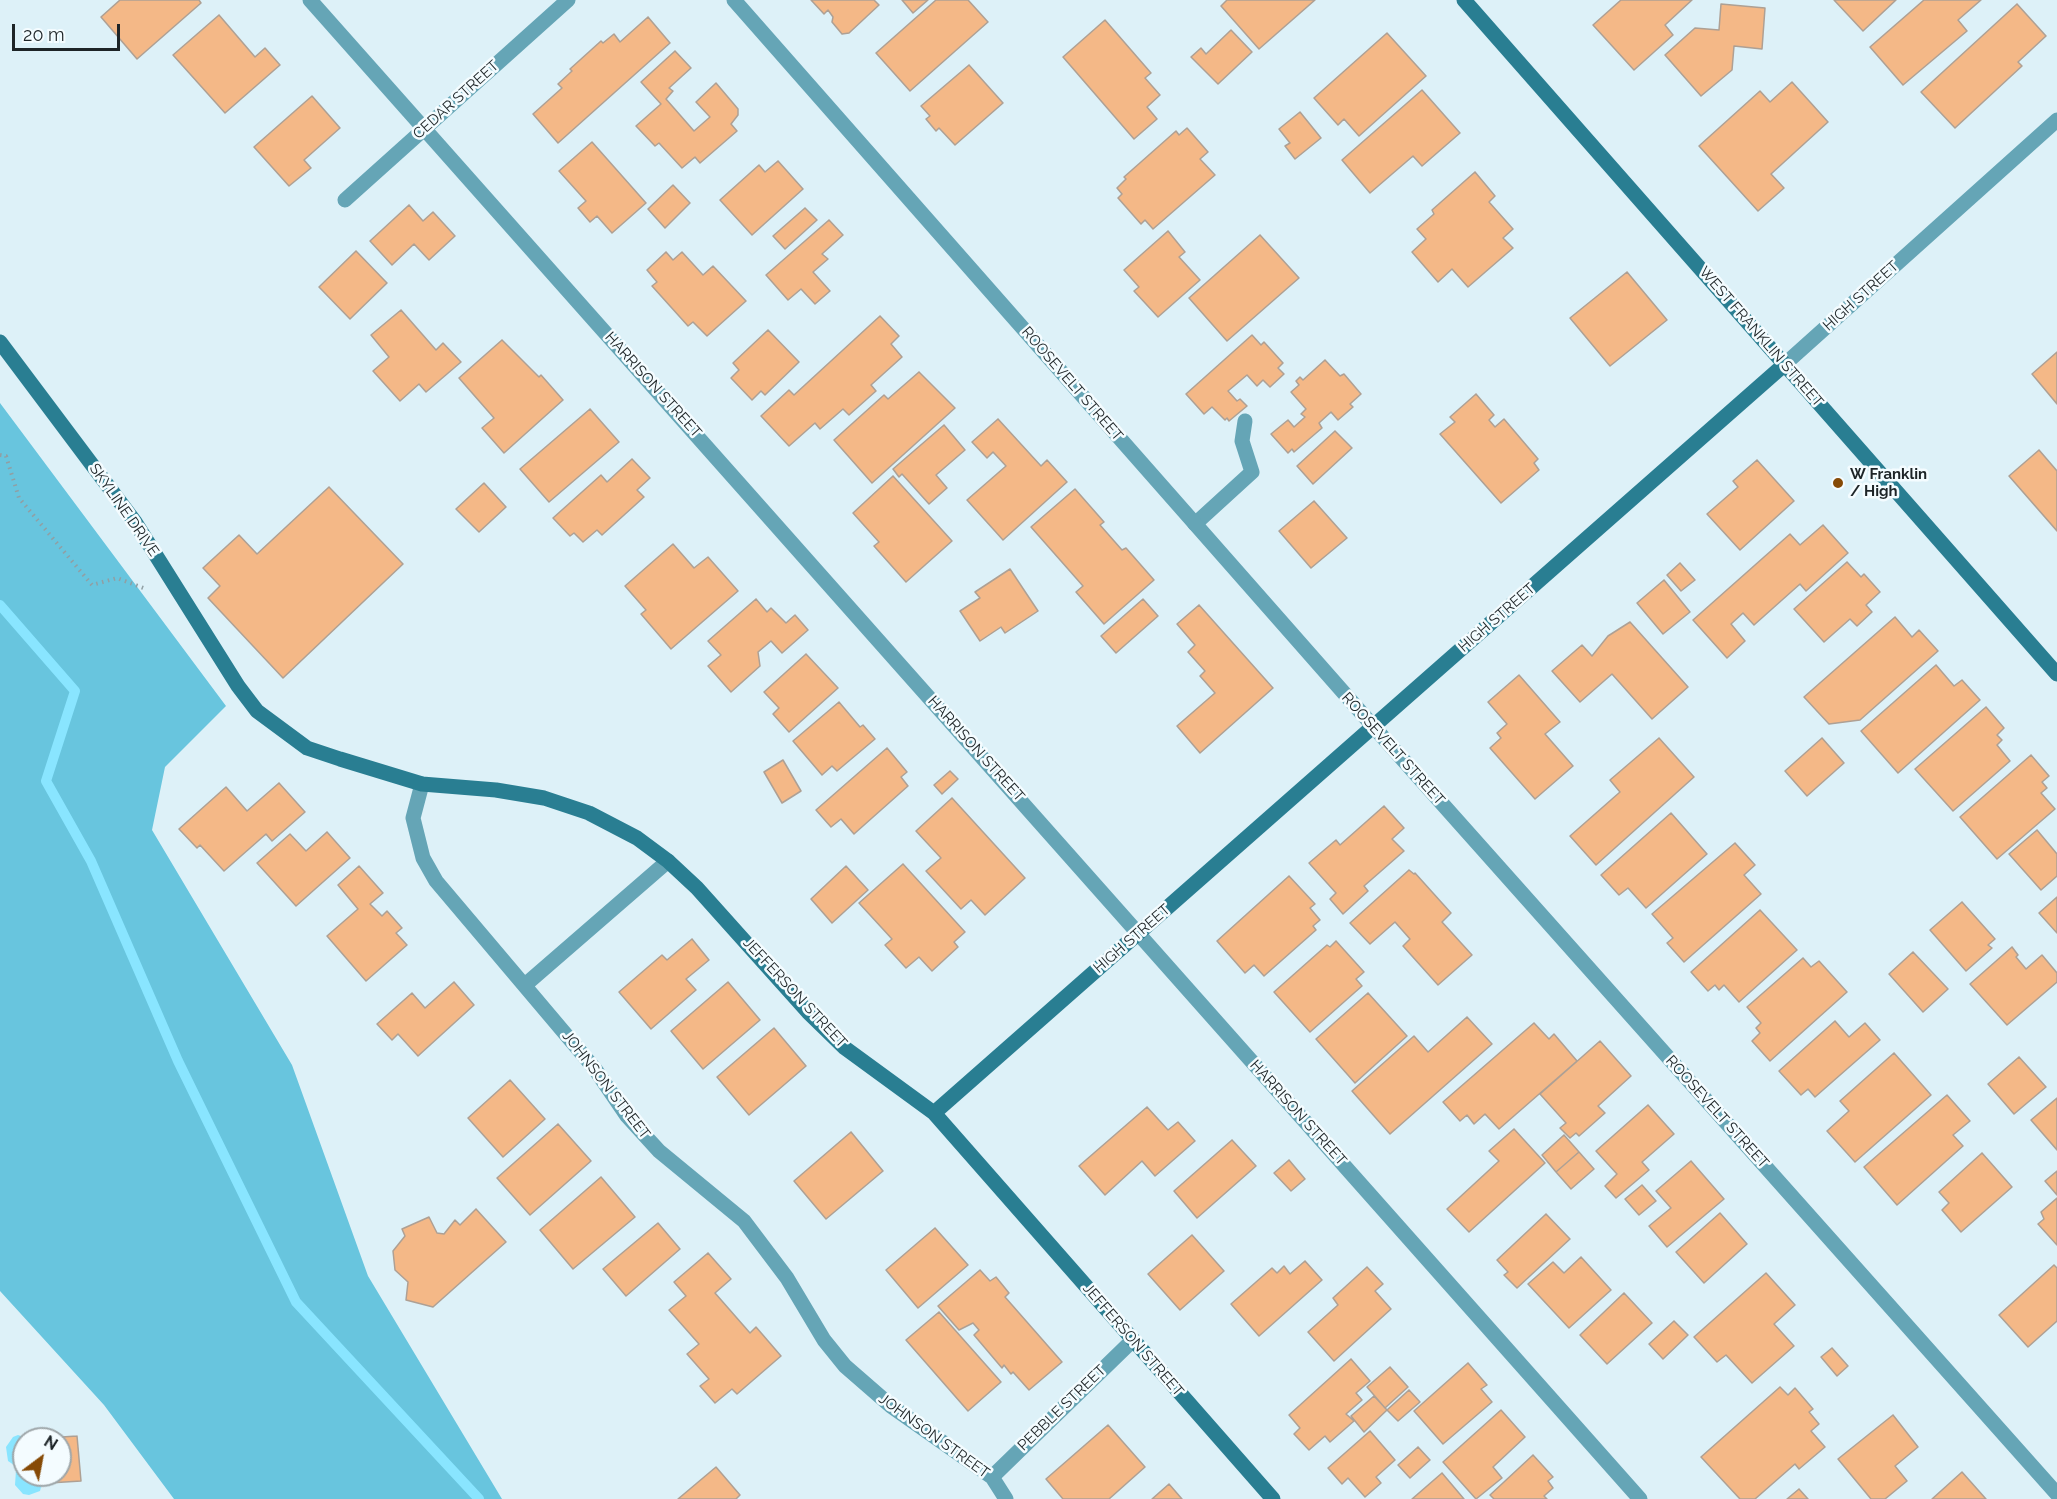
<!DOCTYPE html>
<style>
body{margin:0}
#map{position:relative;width:2057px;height:1499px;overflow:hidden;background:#ddf1f8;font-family:Raleway,sans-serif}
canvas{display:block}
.north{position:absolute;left:12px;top:1427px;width:60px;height:60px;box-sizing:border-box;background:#f4fcff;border:2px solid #9ea6a9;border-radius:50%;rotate:32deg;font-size:16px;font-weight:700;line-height:24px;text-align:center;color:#1d2427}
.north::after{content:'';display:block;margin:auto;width:21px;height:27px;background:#864a06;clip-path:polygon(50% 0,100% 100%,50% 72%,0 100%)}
.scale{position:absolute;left:12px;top:24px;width:108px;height:27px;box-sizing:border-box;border:3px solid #1d2427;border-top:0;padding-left:8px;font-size:18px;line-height:21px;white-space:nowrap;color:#1d2427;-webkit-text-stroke:4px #f4fcff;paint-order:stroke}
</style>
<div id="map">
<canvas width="2057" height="1499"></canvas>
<div class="north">N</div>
<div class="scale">20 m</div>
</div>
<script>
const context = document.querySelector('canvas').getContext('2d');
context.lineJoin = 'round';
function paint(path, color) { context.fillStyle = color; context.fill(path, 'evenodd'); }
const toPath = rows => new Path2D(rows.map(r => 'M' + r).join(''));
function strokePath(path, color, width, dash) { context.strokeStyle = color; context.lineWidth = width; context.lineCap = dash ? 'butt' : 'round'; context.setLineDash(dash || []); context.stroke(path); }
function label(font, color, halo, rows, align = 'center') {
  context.font = font + ' Raleway,sans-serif'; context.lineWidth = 5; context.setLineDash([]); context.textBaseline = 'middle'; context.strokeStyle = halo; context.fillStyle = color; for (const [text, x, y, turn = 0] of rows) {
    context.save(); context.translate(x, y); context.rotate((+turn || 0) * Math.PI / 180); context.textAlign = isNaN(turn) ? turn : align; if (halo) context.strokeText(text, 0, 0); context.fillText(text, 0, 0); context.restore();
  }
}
paint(toPath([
 [0,403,226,706,165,767,152,830,292,1065,368,1276,502,1499,174,1499,104,1405,0,1291]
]), '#68c5de');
paint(toPath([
 [18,1435,29,1439,24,1439,24,1475,44,1475,40,1491,29,1495,23,1494,15,1485,16,1470,14,1465,8,1461,6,1447,13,1437]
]), '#89e5ff');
strokePath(toPath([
 [0,605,75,691,46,781,91,861,178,1061,296,1302,479,1499]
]), '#89e5ff', 10);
const building = toPath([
 [120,0,199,0,201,3,137,59,101,17,120,0],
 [811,0,874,0,879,5,849,33,842,34,832,22,833,17,828,10,824,14,811,0],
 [902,0,928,0,913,13,902,0],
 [936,0,968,0,988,22,910,91,876,53,936,0],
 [1227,0,1315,0,1259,49,1221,6,1227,0],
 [1621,0,1692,0,1665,25,1673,35,1634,70,1593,25,1621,0],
 [1834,0,1896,0,1863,31,1834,0],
 [1924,0,1981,0,1958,20,1967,31,1903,85,1870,47,1924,0],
 [1721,4,1765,8,1762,49,1734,46,1732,70,1701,96,1665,55,1695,28,1719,30,1721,4],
 [2017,4,2046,36,2018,62,2022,66,1955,128,1921,92,2017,4],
 [219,15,255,57,265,48,280,65,225,113,173,55,219,15],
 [648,17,670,43,558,143,533,114,562,88,558,84,572,71,570,69,601,41,603,43,614,34,620,42,648,17],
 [1105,20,1151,73,1145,78,1160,95,1147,107,1157,119,1134,139,1063,57,1105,20],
 [1231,30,1252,52,1218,84,1191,57,1201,48,1206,54,1231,30],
 [1387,33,1426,76,1359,136,1344,119,1338,125,1314,98,1387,33],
 [675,51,691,68,669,88,673,91,666,99,694,131,710,117,696,102,716,83,738,109,738,115,731,124,737,131,700,163,695,157,682,168,659,143,655,146,636,126,661,104,641,82,675,51],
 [969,65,1003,103,955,145,939,128,936,131,926,119,930,116,921,106,969,65],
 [1792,82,1828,122,1771,174,1784,188,1758,211,1699,146,1760,91,1770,102,1792,82],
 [1422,90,1460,133,1422,166,1413,156,1370,193,1342,160,1422,90],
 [312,96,340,128,304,160,311,168,289,186,254,147,312,96],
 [1300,112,1321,138,1295,159,1285,146,1290,143,1279,129,1300,112],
 [1187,128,1208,152,1200,159,1215,175,1153,229,1145,220,1141,224,1118,198,1122,194,1117,188,1126,179,1124,177,1176,131,1179,135,1187,128],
 [592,142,646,203,612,233,597,216,590,222,578,208,586,201,559,171,592,142],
 [778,161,803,189,752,235,720,200,759,165,765,172,778,161],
 [1475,172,1495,196,1489,202,1513,229,1503,238,1513,248,1468,287,1452,269,1438,282,1412,252,1426,239,1417,229,1434,214,1432,210,1475,172],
 [673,185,690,203,665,228,648,209,673,185],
 [409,205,423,221,433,212,455,236,429,260,414,244,392,265,370,241,409,205],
 [805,208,817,220,785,249,773,236,805,208],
 [829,220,843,235,822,254,828,259,813,272,830,291,815,304,801,289,788,300,766,275,829,220],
 [1168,231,1185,252,1179,257,1200,280,1158,317,1134,291,1139,287,1124,270,1168,231],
 [1260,235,1299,278,1227,341,1189,298,1260,235],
 [356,251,387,283,350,319,319,287,356,251],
 [666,252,673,260,682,252,703,275,713,266,746,301,707,336,693,322,688,326,652,286,657,282,647,270,666,252],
 [1627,272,1667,320,1610,366,1570,318,1627,272],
 [401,310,436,350,443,343,461,362,426,392,419,384,400,401,373,371,389,357,371,335,401,310],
 [880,316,899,336,891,344,902,357,871,385,876,391,849,415,843,409,820,429,815,423,789,446,761,416,789,390,794,395,880,316],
 [768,330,799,362,765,395,761,391,752,400,731,378,739,370,733,363,768,330],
 [1252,335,1261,345,1264,342,1283,363,1278,368,1284,374,1270,387,1263,380,1257,386,1247,375,1228,391,1237,401,1240,399,1247,406,1229,421,1227,418,1225,420,1212,407,1204,414,1186,394,1252,335],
 [502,340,539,377,541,375,563,400,504,453,482,428,494,418,459,378,502,340],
 [2057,352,2057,404,2032,374,2057,352],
 [1325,360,1340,376,1344,374,1361,394,1350,404,1353,407,1338,420,1331,412,1319,423,1322,428,1294,452,1292,449,1288,453,1271,434,1288,420,1294,427,1305,417,1301,414,1306,409,1291,392,1299,385,1296,381,1300,377,1303,380,1325,360],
 [919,372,955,408,872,483,834,440,884,395,888,399,919,372],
 [1476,394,1494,415,1489,420,1495,427,1504,419,1538,459,1534,463,1539,470,1501,503,1440,434,1455,422,1450,417,1476,394],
 [590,409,619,442,549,502,520,469,590,409],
 [998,419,1041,466,1047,460,1067,482,1003,540,967,500,1006,466,993,452,987,458,972,442,998,419],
 [944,425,965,450,936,475,947,488,929,504,902,474,899,477,893,469,944,425],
 [1335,431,1352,448,1313,484,1297,466,1335,431],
 [2039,450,2057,471,2057,531,2009,476,2039,450],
 [632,459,650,478,637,490,644,497,602,535,597,530,583,542,574,533,570,536,553,518,601,475,607,482,632,459],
 [1757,460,1794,501,1740,550,1707,514,1738,487,1733,481,1757,460],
 [893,476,952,541,906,582,874,546,879,542,853,513,893,476],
 [484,483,506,507,479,532,456,509,484,483],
 [329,487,403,564,283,678,208,598,220,586,203,568,239,535,257,554,329,487],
 [1075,489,1104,522,1100,525,1122,550,1126,548,1154,580,1104,624,1076,592,1083,586,1031,527,1075,489],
 [1314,501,1347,538,1311,568,1279,531,1314,501],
 [1823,525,1848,553,1806,591,1800,584,1754,625,1743,613,1731,624,1745,641,1727,658,1693,620,1790,534,1800,545,1823,525],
 [673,544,694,568,708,557,738,591,671,649,641,614,646,610,625,586,673,544],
 [1847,562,1861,577,1864,574,1880,592,1866,605,1872,612,1857,626,1850,619,1824,642,1794,609,1847,562],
 [1680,563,1695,580,1681,591,1667,575,1680,563],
 [1010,569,1038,611,1005,633,1001,627,980,641,960,611,980,598,975,592,1010,569],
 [1664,580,1690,612,1663,634,1637,603,1664,580],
 [756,599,767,612,771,608,786,623,795,615,808,630,782,653,771,641,758,652,760,666,731,692,708,666,721,655,708,641,756,599],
 [1143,599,1158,616,1116,653,1101,636,1143,599],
 [1199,605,1273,688,1200,753,1177,726,1215,693,1200,676,1205,671,1188,652,1195,645,1177,624,1199,605],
 [1895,617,1912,637,1919,630,1938,651,1860,720,1829,724,1804,697,1895,617],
 [1630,622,1688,687,1652,719,1612,674,1580,702,1552,671,1582,645,1592,656,1608,636,1630,622],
 [806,654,838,688,789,732,773,714,779,708,764,692,806,654],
 [1936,665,1954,686,1962,680,1980,700,1898,773,1861,731,1936,665],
 [1519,675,1560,722,1545,734,1573,766,1535,799,1490,748,1501,738,1497,733,1507,724,1488,702,1519,675],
 [839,702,860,727,863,725,875,739,837,771,832,766,822,775,793,741,839,702],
 [1986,707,2004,728,1997,735,2002,740,1997,745,2010,761,1953,811,1915,769,1986,707],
 [1659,738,1694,777,1596,865,1570,836,1620,792,1610,780,1659,738],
 [1822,738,1844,763,1807,796,1785,771,1822,738],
 [887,748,907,772,901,777,908,786,854,834,841,819,831,827,816,810,887,748],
 [2031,755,2049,776,2042,782,2047,788,2041,793,2055,809,1997,859,1960,817,2031,755],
 [783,760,801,791,782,803,764,772,783,760],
 [950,771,958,779,942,794,934,785,950,771],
 [279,783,305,812,272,841,266,834,224,871,200,845,197,848,179,829,226,787,247,811,279,783],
 [952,798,1025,878,985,915,971,900,961,909,926,871,941,858,916,831,952,798],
 [1384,806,1404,828,1392,839,1404,851,1364,886,1368,891,1343,914,1330,899,1336,893,1309,863,1336,840,1340,845,1384,806],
 [1671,813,1707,854,1646,908,1628,888,1619,895,1601,875,1671,813],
 [2037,830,2057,854,2057,876,2041,890,2009,854,2037,830],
 [327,832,350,858,296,906,257,863,290,834,306,851,327,832],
 [1735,843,1755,865,1744,875,1761,894,1684,962,1667,943,1673,938,1652,914,1735,843],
 [903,864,965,932,954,942,958,947,932,971,919,957,906,968,885,945,892,939,859,903,903,864],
 [359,866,383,893,370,904,382,916,387,911,402,928,396,933,407,945,366,981,327,936,358,909,338,885,359,866],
 [846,866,868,890,832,923,811,899,846,866],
 [1409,870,1414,874,1415,873,1451,913,1442,922,1472,955,1438,985,1403,946,1410,939,1395,922,1370,944,1350,923,1409,870],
 [1289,876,1315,904,1310,908,1320,920,1313,926,1316,930,1264,976,1254,965,1245,973,1217,941,1289,876],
 [2057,897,2057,933,2039,913,2057,897],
 [1962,902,1995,939,1988,945,1992,948,1966,971,1930,930,1962,902],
 [1760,910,1797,950,1739,1002,1724,985,1719,990,1715,985,1708,991,1691,972,1760,910],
 [692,939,709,960,686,979,696,990,651,1029,619,992,662,955,667,960,692,939],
 [1336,941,1364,972,1356,979,1362,986,1310,1032,1274,992,1327,945,1330,947,1336,941],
 [2012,947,2018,955,2016,957,2026,969,2042,955,2057,973,2057,982,2007,1025,1970,984,2012,947],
 [1913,952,1948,989,1923,1012,1889,974,1913,952],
 [1803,958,1811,967,1819,961,1847,992,1770,1061,1752,1041,1760,1033,1756,1028,1761,1023,1747,1007,1803,958],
 [454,982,474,1005,418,1056,398,1034,392,1040,377,1024,412,993,425,1008,454,982],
 [728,982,760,1020,703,1069,671,1031,728,982],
 [1368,993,1407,1036,1355,1083,1316,1039,1368,993],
 [1467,1017,1492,1044,1390,1134,1352,1091,1414,1036,1428,1052,1467,1017],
 [1835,1021,1849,1037,1865,1023,1880,1040,1815,1097,1808,1089,1801,1095,1779,1071,1835,1021],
 [1534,1023,1549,1039,1554,1034,1577,1061,1499,1129,1485,1114,1474,1124,1467,1115,1460,1121,1443,1102,1534,1023],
 [774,1028,806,1066,749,1115,717,1077,774,1028],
 [1600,1041,1631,1076,1598,1106,1605,1113,1579,1136,1576,1133,1570,1138,1560,1128,1566,1123,1540,1094,1600,1041],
 [1894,1053,1931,1095,1855,1162,1827,1131,1849,1111,1840,1101,1894,1053],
 [2019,1057,2046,1087,2014,1114,1988,1084,2019,1057],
 [510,1080,545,1119,503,1157,468,1118,510,1080],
 [1947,1095,1970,1121,1953,1135,1963,1146,1897,1205,1864,1167,1947,1095],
 [2057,1098,2057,1150,2031,1120,2057,1098],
 [1648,1105,1674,1134,1642,1162,1649,1170,1616,1198,1605,1186,1617,1174,1596,1151,1648,1105],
 [1147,1107,1168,1130,1178,1122,1195,1141,1155,1176,1142,1161,1105,1195,1079,1166,1147,1107],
 [558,1124,591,1161,530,1215,497,1178,558,1124],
 [1514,1129,1545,1163,1469,1232,1447,1209,1499,1161,1489,1151,1514,1129],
 [851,1132,883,1171,826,1219,794,1181,851,1132],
 [1564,1135,1579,1152,1556,1172,1542,1155,1564,1135],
 [1232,1140,1256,1166,1197,1218,1174,1191,1232,1140],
 [1579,1152,1594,1169,1571,1189,1556,1172,1579,1152],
 [1982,1153,2012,1187,1961,1232,1942,1210,1949,1203,1939,1192,1982,1153],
 [1289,1160,1305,1179,1291,1191,1274,1173,1289,1160],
 [1691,1161,1724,1199,1667,1247,1649,1226,1671,1208,1656,1191,1691,1161],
 [2057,1171,2057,1195,2045,1181,2057,1171],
 [601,1177,635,1217,573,1269,540,1230,601,1177],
 [1642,1185,1656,1201,1639,1215,1625,1199,1642,1185],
 [2057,1198,2057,1245,2038,1224,2044,1219,2041,1212,2057,1198],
 [476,1209,506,1242,433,1307,406,1300,408,1282,395,1270,393,1251,405,1236,402,1229,429,1217,437,1233,444,1234,455,1220,460,1225,476,1209],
 [1720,1213,1747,1244,1704,1283,1676,1252,1720,1213],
 [1546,1214,1570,1239,1517,1288,1504,1275,1508,1272,1497,1260,1546,1214],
 [658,1223,680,1249,626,1296,603,1269,658,1223],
 [935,1228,968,1265,918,1308,886,1270,935,1228],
 [1192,1235,1224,1271,1180,1310,1148,1274,1192,1235],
 [708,1253,731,1279,715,1293,750,1333,756,1327,781,1356,737,1394,732,1389,715,1403,700,1386,709,1379,687,1354,699,1344,669,1310,686,1296,674,1282,708,1253],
 [1581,1257,1611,1290,1569,1328,1528,1284,1553,1262,1564,1273,1581,1257],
 [1305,1261,1322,1280,1259,1336,1231,1304,1272,1268,1277,1273,1284,1266,1290,1274,1305,1261],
 [2054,1265,2057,1268,2057,1321,2028,1347,1999,1315,2054,1265],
 [1367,1267,1383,1284,1375,1291,1391,1309,1334,1361,1308,1332,1338,1305,1333,1298,1367,1267],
 [980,1270,990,1281,996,1277,1009,1293,1005,1297,1062,1362,1029,1390,1013,1372,1011,1374,1004,1365,1002,1368,974,1335,979,1330,973,1323,959,1330,938,1306,980,1270],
 [1766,1273,1795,1305,1774,1324,1794,1346,1752,1383,1726,1355,1717,1362,1694,1337,1766,1273],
 [1624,1293,1652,1323,1607,1364,1580,1335,1624,1293],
 [939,1312,1001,1382,968,1411,906,1340,939,1312],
 [1674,1321,1688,1335,1663,1359,1649,1344,1674,1321],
 [1832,1348,1848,1366,1837,1376,1821,1357,1832,1348],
 [1351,1359,1370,1381,1356,1393,1362,1400,1346,1414,1354,1421,1330,1442,1325,1436,1309,1450,1294,1434,1300,1428,1289,1415,1351,1359],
 [1468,1363,1487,1385,1481,1389,1492,1402,1443,1444,1414,1411,1468,1363],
 [1390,1367,1408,1387,1385,1408,1367,1387,1390,1367],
 [1780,1387,1788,1395,1795,1388,1813,1409,1809,1412,1819,1424,1811,1431,1825,1447,1799,1469,1795,1464,1755,1499,1740,1499,1701,1457,1780,1387],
 [1409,1390,1420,1402,1398,1421,1387,1410,1409,1390],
 [1374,1396,1387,1410,1364,1432,1351,1416,1374,1396],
 [1501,1410,1525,1437,1493,1467,1502,1478,1476,1499,1443,1462,1501,1410],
 [1893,1415,1918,1447,1895,1466,1907,1481,1885,1499,1871,1499,1838,1459,1893,1415],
 [1108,1425,1145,1467,1109,1499,1063,1499,1046,1479,1108,1425],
 [1370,1431,1395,1460,1376,1477,1381,1483,1365,1497,1348,1478,1342,1484,1328,1468,1370,1431],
 [77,1436,81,1481,49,1483,48,1475,60,1475,60,1439,46,1438,77,1436],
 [1418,1447,1430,1460,1410,1478,1398,1465,1418,1447],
 [1533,1455,1553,1477,1548,1481,1553,1488,1544,1496,1547,1499,1494,1499,1490,1495,1533,1455],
 [716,1467,740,1495,736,1499,678,1499,716,1467],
 [1962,1472,1986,1499,1932,1499,1962,1472],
 [1442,1473,1464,1499,1412,1499,1442,1473],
 [1169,1484,1182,1499,1152,1499,1169,1484],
 [1799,1489,1808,1499,1787,1499,1799,1489]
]);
paint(building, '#f4b887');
strokePath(building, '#aea094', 1.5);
strokePath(toPath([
 [0,455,6,456,19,498,92,585,117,578,146,589]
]), '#909fa4', 4, [1.5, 4.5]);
strokePath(toPath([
 [1195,524,1252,472,1242,441,1245,421]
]), '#65a5b6', 15);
strokePath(toPath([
 [310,0,1640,1499],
 [734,0,1373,726,2057,1494],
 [345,200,568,0],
 [1785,364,2057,120],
 [422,784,413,818,423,858,436,881,595,1069,627,1116,659,1151,744,1221,787,1278,824,1340,845,1366,891,1406,992,1477,1006,1499],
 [525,985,668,861],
 [992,1477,1133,1340]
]), '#65a5b6', 15);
strokePath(toPath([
 [1464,0,2057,674],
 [0,342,135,522,238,686,257,711,307,748,340,759,422,784,496,790,544,798,589,813,637,838,668,861,697,888,808,1012,845,1048,934,1113,1273,1499],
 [934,1113,1785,364]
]), '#297e92', 15);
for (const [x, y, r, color] of [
 [1838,483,6,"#864a06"]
]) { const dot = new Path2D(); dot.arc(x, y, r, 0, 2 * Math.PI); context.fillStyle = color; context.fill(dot); strokePath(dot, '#f4fcff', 2); }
label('15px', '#1d2427', '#f4fcff', [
 ["CEDAR STREET",456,100,-42],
 ["HIGH STREET",1861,296,-42],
 ["WEST FRANKLIN STREET",1761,337,49],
 ["ROOSEVELT STREET",1072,384,49],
 ["HARRISON STREET",653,385,48],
 ["SKYLINE DRIVE",124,510,55],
 ["HIGH STREET",1497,618,-41],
 ["HARRISON STREET",976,749,48],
 ["ROOSEVELT STREET",1393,749,48],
 ["HIGH STREET",1132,939,-41],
 ["JEFFERSON STREET",795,993,47],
 ["JOHNSON STREET",606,1085,52],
 ["ROOSEVELT STREET",1717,1112,48],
 ["HARRISON STREET",1298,1113,48],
 ["JEFFERSON STREET",1133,1340,49],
 ["PEBBLE STREET",1062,1408,-44],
 ["JOHNSON STREET",934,1436,36]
]);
label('bold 15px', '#1d2427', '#f4fcff', [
 ["W Franklin",1850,474],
 ["/ High",1850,491]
], 'left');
</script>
